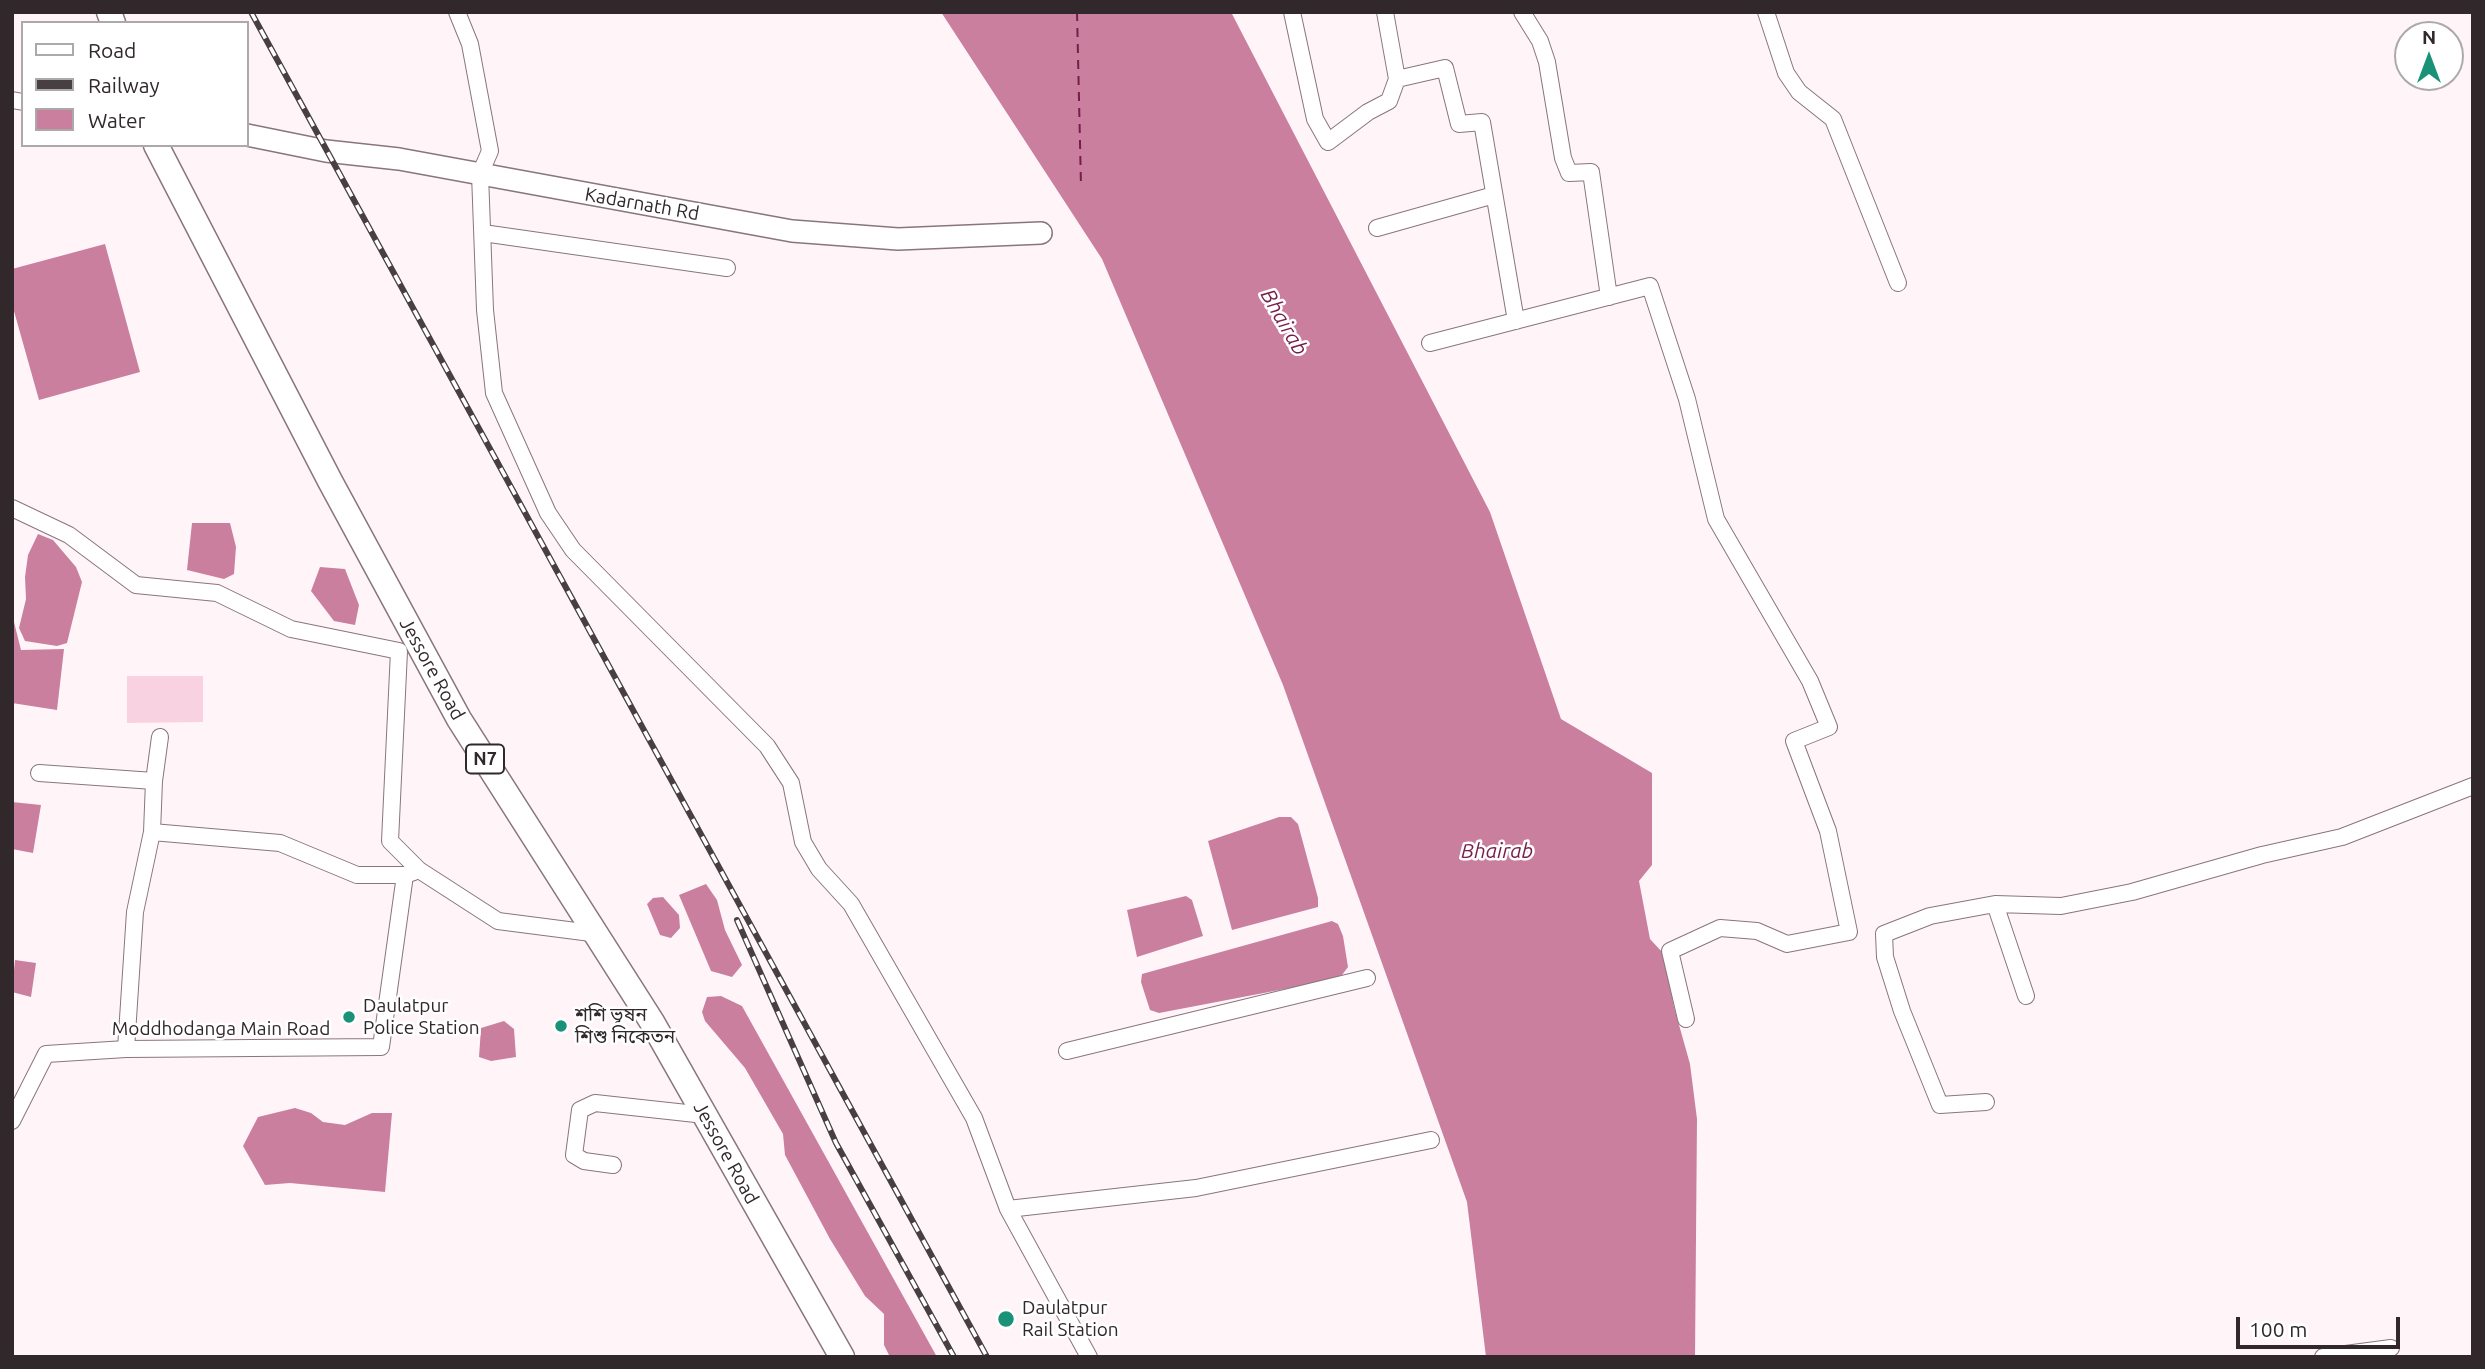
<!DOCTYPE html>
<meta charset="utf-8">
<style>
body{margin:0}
#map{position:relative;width:2485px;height:1369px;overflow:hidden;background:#fff5f9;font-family:Ubuntu,sans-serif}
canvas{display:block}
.frame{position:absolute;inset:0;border:14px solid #31282c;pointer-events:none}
.legend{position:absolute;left:21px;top:21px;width:228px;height:126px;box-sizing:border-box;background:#fff;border:2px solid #ada9ab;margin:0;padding:9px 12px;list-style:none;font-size:21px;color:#31282c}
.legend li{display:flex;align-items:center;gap:14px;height:35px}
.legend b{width:35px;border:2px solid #ada9ab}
.north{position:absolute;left:2394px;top:21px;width:70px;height:70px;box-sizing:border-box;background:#fff;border:2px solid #ada9ab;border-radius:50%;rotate:0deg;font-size:19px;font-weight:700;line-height:28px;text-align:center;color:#31282c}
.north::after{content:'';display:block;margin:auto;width:24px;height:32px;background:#199278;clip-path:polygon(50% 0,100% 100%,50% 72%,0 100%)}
.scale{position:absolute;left:2236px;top:1317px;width:164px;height:32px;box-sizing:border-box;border:4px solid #31282c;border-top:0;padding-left:9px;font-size:21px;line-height:24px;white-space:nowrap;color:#31282c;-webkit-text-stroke:5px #fff;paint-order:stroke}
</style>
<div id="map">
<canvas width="2485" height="1369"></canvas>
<div class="frame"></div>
<ul class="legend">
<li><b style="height:9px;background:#fff"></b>Road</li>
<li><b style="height:9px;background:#483f43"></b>Railway</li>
<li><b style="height:19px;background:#ca7f9f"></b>Water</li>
</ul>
<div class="north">N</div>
<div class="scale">100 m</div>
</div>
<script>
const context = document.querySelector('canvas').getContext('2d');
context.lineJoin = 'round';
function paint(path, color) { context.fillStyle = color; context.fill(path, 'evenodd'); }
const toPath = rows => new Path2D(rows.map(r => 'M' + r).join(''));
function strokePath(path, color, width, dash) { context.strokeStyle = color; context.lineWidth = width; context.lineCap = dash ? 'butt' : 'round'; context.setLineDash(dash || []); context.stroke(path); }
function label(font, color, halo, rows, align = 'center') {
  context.font = font + ' Ubuntu,"Noto Sans Bengali",sans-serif'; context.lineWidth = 5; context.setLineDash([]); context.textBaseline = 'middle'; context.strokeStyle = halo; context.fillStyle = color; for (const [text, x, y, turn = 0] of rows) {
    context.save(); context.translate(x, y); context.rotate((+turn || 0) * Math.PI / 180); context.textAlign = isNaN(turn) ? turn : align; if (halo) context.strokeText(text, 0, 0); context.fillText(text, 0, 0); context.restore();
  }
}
paint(toPath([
 [127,676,203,676,203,722,127,723]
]), '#f9d2e1');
paint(toPath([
 [941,12,1231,12,1490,512,1561,719,1652,773,1652,865,1639,881,1650,939,1663,953,1674,1007,1690,1064,1697,1119,1695,1357,1486,1357,1467,1202,1283,685,1102,259],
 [105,244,140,372,39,400,12,304,12,269],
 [192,523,230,523,236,547,234,574,224,579,187,570],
 [38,534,53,540,76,567,82,582,67,643,57,646,25,641,19,628,26,599,25,577,28,555],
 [320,567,345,569,359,605,355,625,334,621,311,591],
 [12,614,21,650,64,649,57,710,12,703],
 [12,802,41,805,33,853,12,849],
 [1279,817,1291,817,1298,824,1318,898,1318,907,1232,930,1208,841],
 [706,884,717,900,725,930,742,965,732,977,711,971,679,895],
 [1186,896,1192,900,1203,936,1137,957,1127,910],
 [663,897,679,915,680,928,671,938,660,935,647,904,653,898],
 [1332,921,1338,924,1343,936,1348,967,1342,975,1316,983,1159,1013,1150,1010,1141,982,1142,974],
 [15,960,36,963,31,997,12,992],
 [721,996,742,1006,937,1357,890,1357,884,1345,884,1314,865,1296,830,1239,785,1155,783,1134,745,1068,705,1021,702,1012,707,997],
 [504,1021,514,1029,516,1057,491,1061,479,1057,481,1028],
 [295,1108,311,1113,323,1122,345,1125,372,1113,392,1113,385,1192,290,1183,265,1185,243,1146,258,1117]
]), '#ca7f9f');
strokePath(toPath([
 [1077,12,1081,186]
]), '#771d4c', 2, [9, 7]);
const minor = toPath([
 [457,12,470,44,490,151,480,174,485,310,494,393,548,513,573,550,767,746,791,783,803,842,819,869,851,904,974,1118,1008,1209,1089,1357],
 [1292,12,1315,119,1328,142,1368,112,1389,101,1397,79],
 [1385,12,1397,79,1445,68,1459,124,1482,122,1516,321],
 [1522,12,1540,41,1547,62,1563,158,1569,173,1591,172,1609,297],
 [1766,12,1786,73,1799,92,1833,119,1898,283],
 [12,100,23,102],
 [1377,228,1494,195],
 [483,233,727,268],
 [1430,343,1650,286,1687,399,1716,519,1810,681,1829,727,1794,741,1828,831,1849,932,1787,944,1757,931,1720,928,1670,951,1686,1019],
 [12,508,69,535,136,585,217,593,291,629,399,651,390,841,419,870,498,921,599,934],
 [39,773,154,781,152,832,280,843,357,875,405,875,414,872],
 [154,781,160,737],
 [1995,904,2026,996],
 [126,1049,135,912,152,832],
 [1067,1051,1367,978],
 [1986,1102,1940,1105,1902,1011,1885,957,1884,934,1930,916,1995,904,2061,906,2132,892,2262,855,2342,837,2473,786],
 [12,1121,46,1054,126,1049,381,1047,405,875],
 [613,1165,584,1161,574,1155,580,1110,595,1103,705,1115],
 [1008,1209,1196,1188,1431,1140],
 [2323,1357,2391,1348]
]);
const major = toPath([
 [247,135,326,151,399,159,792,231,898,239,1041,233]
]);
const highway = toPath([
 [109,12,113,23],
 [156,145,330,481,459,719,652,1022,842,1357]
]);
strokePath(minor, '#89757d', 18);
strokePath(major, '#89757d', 24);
strokePath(highway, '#89757d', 27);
strokePath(minor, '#fff', 16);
strokePath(major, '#fff', 21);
strokePath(highway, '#fff', 24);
const rail = toPath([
 [251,12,987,1357],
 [737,920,836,1143,954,1357]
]);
strokePath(rail, '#483f43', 6);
strokePath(rail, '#fff', 3.5, [10]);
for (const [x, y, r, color] of [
 [349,1017,7,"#199278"],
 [561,1026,7,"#199278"],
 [1006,1319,9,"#199278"]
]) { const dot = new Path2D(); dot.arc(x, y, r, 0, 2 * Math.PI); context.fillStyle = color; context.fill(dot); strokePath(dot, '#fff', 2.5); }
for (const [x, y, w] of [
 [485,759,38]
]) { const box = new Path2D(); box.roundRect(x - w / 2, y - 14.5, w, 29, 5); context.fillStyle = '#fff'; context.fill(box); strokePath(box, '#31282c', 2); }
label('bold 18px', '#31282c', null, [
 ["N7",485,759]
]);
label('19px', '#31282c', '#fff', [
 ["Kadarnath Rd",642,204,10],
 ["Jessore Road",432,669,61],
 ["Moddhodanga Main Road",221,1029],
 ["Jessore Road",726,1153,61]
]);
label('19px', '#31282c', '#fff', [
 ["Daulatpur",363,1006],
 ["Police Station",363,1028],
 ["শশি ভূষন",575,1015],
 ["শিশু নিকেতন",575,1037],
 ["Daulatpur",1022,1308],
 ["Rail Station",1022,1330]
], 'left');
label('italic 21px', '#771d4c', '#fff', [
 ["Bhairab",1284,322,60],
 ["Bhairab",1497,851]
]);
</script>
